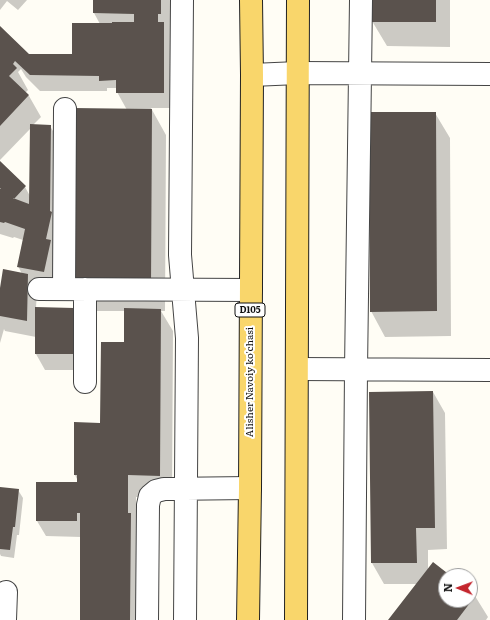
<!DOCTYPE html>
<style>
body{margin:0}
#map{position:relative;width:490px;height:620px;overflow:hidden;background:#fffdf5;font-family:Literata,serif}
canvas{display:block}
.north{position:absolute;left:438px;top:568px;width:40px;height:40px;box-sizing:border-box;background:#fff;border:1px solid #a0a0a0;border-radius:50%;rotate:271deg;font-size:11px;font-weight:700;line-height:16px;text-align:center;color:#111}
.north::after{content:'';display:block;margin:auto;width:14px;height:18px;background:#c4262e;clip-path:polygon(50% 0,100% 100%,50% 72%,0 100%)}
</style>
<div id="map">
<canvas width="490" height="620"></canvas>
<div class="north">N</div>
</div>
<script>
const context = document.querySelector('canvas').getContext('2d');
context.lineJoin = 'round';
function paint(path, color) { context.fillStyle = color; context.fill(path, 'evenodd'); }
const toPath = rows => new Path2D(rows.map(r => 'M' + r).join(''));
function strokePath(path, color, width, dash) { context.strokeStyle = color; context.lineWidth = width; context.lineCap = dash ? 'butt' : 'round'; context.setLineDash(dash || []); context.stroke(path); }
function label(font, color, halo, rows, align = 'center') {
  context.font = font + ' Literata,serif'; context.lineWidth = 4; context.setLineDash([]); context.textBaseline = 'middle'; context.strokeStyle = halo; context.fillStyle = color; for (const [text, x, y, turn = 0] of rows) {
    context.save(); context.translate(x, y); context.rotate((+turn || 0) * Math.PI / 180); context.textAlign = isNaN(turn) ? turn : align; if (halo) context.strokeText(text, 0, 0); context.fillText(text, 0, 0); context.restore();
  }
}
paint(toPath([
 [0,0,27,0,18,10,7,1,0,10],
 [94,0,175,0,173,108,151,108,166,135,165,311,161,311,173,331,172,497,136,497,136,524,147,544,147,620,81,620,81,537,46,536,37,521,78,483,78,481,75,475,101,424,125,343,125,311,90,311,127,110,117,92,117,88,107,88,107,91,40,91,26,77,21,69,18,72,28,90,25,93,29,96,41,117,33,125,50,126,59,141,59,225,52,287,37,290,36,308,74,309,82,370,45,370,36,354,36,337,5,331,4,329,0,343,0,293,22,274,18,266,23,240,14,237,13,238,0,234,0,163,25,187,30,196,31,128,0,160,0,27,29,55,73,55,100,24,94,13],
 [373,0,450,0,450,47,387,46,372,21],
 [435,113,450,138,451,336,385,337,371,311],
 [433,392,445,413,447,549,428,550,428,570,450,576,446,576,446,600,470,600,470,592,475,596,488,617,486,620,390,620,418,584,384,584,372,563],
 [0,488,18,490,23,498,19,535,17,535,14,558,1,556,0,554]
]), '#0003');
paint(toPath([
 [93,0,161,0,161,14,158,14,158,22,164,22,164,93,116,93,116,80,99,81,99,76,30,75,15,61,13,64,17,68,9,76,29,95,0,126,0,26,29,54,72,54,72,23,112,23,112,22,134,22,134,14,93,13],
 [372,0,436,0,436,22,371,22],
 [73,108,152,109,151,286,74,286],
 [369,112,436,112,437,311,370,312],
 [30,124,51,125,50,211,52,212,46,239,51,240,44,272,17,267,25,229,5,222,4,223,0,222,0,189,1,189,0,188,0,161,26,186,14,199,13,198,29,204],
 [3,269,28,274,27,321,0,316,0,288],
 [35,307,74,308,74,354,35,354],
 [124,308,161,309,160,476,128,475,128,513,131,513,130,620,80,620,80,513,77,513,77,521,36,521,36,482,77,482,77,475,74,475,74,422,100,423,101,342,124,342],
 [433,391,435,528,416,528,417,563,371,563,369,392],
 [0,487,19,489,15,527,13,527,10,550,0,549],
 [433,562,451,576,446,576,446,600,470,600,470,591,476,595,457,620,388,620]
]), '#5a524d');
const minor = toPath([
 [182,0,180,255,187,338,185,620],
 [252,75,298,73,490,74],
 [39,289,251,290],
 [64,289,65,109],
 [297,369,490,370],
 [85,382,85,289],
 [5,620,6,592],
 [147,620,148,505,150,496,156,491,164,489,250,488],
 [354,620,356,370,361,0]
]);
const major = toPath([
 [248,620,250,488,252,75,251,0],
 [296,620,298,0]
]);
strokePath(minor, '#444', 24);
strokePath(major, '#222', 24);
strokePath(minor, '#fff', 22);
strokePath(major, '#f9d66b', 22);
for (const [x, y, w] of [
 [250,310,30]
]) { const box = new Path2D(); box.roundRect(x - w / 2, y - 7, w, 14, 3); context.fillStyle = '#fff'; context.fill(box); strokePath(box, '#111', 1); }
label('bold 9px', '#111', null, [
 ["D105",250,310]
]);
label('10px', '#111', '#fff', [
 ["Alisher Navoiy ko'chasi",250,382,-90]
]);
</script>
